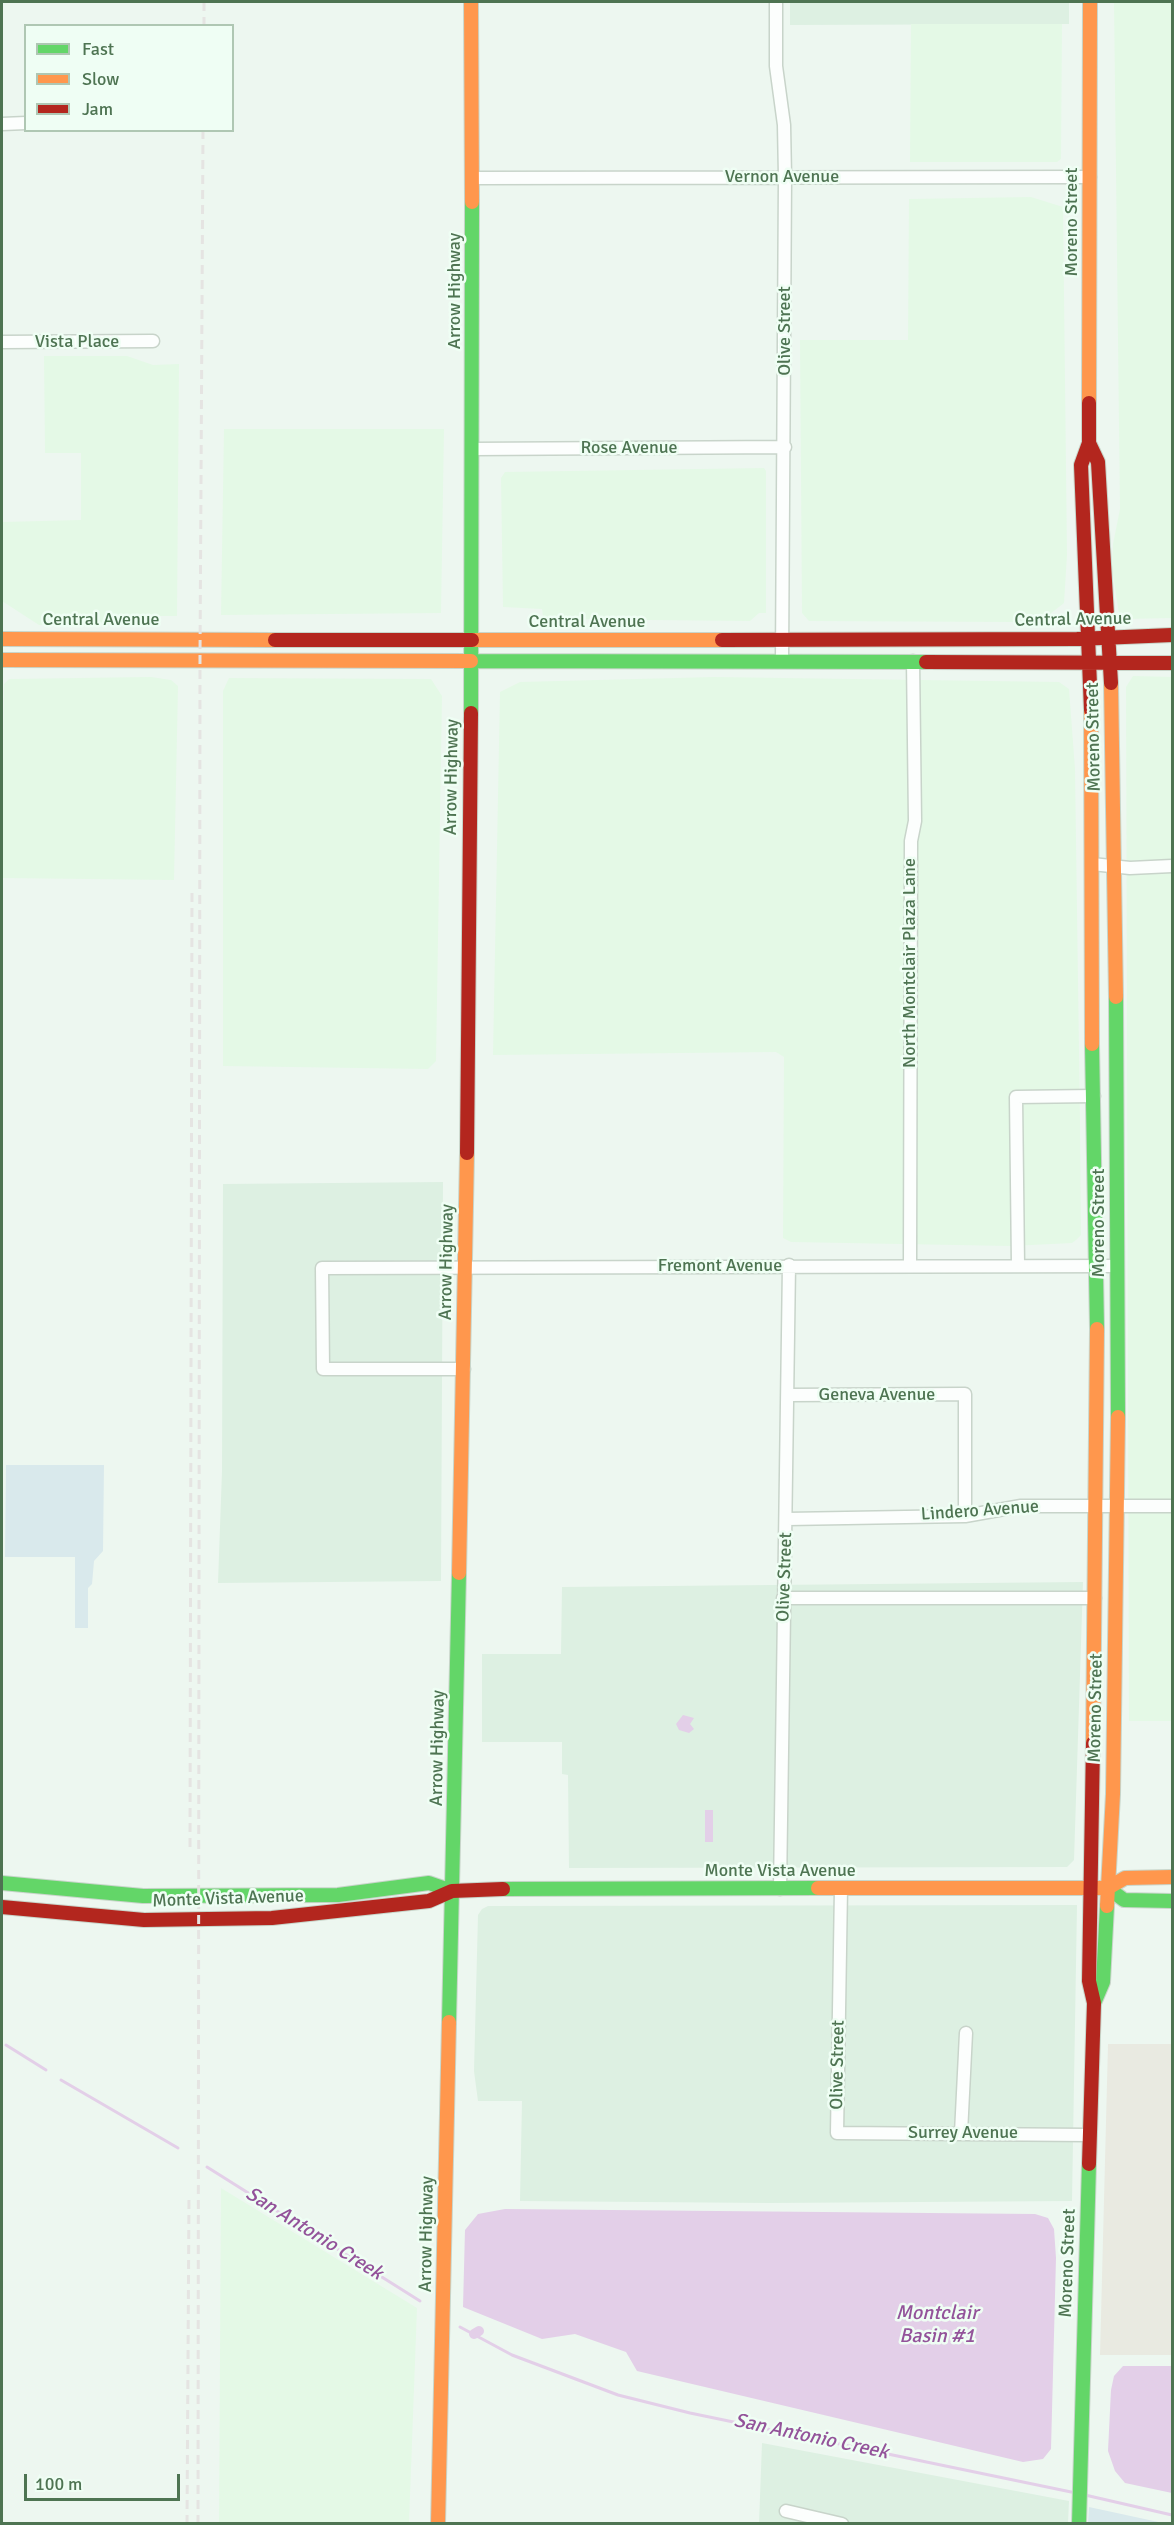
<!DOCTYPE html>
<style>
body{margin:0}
#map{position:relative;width:1174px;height:2525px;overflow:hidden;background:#edf7f0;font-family:Signika,sans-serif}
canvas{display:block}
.frame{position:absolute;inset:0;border:3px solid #4e7452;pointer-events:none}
.legend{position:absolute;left:24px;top:24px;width:210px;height:108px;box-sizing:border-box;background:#effef4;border:2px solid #afc7b3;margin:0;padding:8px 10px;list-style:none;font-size:18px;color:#4e7452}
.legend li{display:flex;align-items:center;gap:12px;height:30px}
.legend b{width:30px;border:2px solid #afc7b3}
.scale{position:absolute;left:24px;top:2474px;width:156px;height:27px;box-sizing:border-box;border:3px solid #4e7452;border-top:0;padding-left:8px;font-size:18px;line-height:21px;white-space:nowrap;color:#4e7452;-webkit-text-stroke:4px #effef4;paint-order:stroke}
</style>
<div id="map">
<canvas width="1174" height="2525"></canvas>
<div class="frame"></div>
<ul class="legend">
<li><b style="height:8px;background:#63d668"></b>Fast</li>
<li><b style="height:8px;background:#ff974d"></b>Slow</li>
<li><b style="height:8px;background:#b3261e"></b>Jam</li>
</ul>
<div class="scale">100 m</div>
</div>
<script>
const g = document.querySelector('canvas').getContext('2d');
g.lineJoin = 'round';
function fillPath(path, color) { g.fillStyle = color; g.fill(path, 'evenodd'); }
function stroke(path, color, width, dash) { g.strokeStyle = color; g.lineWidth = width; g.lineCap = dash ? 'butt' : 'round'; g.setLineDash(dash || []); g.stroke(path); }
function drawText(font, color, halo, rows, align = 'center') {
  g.font = font + ' Signika,sans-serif'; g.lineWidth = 5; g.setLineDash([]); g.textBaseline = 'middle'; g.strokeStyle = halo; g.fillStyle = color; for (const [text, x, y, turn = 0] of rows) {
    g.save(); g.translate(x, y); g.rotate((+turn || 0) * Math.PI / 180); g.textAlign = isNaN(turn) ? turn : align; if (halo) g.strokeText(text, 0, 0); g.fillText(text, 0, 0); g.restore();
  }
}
fillPath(new Path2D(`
 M 790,2 L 1069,2 L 1069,24 L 790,25 Z
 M 443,1182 L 441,1581 L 218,1583 L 222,1471 L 223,1184 Z
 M 1083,1582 L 1074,1860 L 1067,1867 L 569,1868 L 568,1775 L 562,1774 L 562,1742 L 482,1742 L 482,1654 L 561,1654 L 562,1587 Z
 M 1077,1905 L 1072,2201 L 769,2203 L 520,2201 L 522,2101 L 478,2101 L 474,2071 L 478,1915 L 482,1909 L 488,1906 Z
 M 762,2443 L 1069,2501 L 1068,2523 L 759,2524 Z`), '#ddf0e2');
fillPath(new Path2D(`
 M 1114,2 L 1172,2 L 1172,618 L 1125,619 L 1119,614 L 1112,568 L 1113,544 L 1120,509 Z
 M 911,24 L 1062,24 L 1061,159 L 1057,162 L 910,162 Z
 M 1031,197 L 1063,207 L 1067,555 L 1064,603 L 1050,614 L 1014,622 L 809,621 L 802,613 L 800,340 L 908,340 L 909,199 Z
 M 44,356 L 127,356 L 153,365 L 179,364 L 177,616 L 124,616 L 124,622 L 39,625 L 2,601 L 2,522 L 81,520 L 81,453 L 45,453 Z
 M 224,429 L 444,429 L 441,613 L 221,615 Z
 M 764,468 L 766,471 L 766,613 L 759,613 L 750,621 L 547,619 L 543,617 L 542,609 L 503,607 L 501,478 L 505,472 Z
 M 1133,676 L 1172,677 L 1172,1721 L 1129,1721 L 1126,687 Z
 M 151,677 L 171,680 L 178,686 L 174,880 L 2,878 L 4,684 L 9,679 Z
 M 714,677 L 1059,682 L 1069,689 L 1075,769 L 1080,1122 L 1081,1235 L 1076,1240 L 1072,1243 L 1011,1246 L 791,1242 L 783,1238 L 784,1057 L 776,1052 L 493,1055 L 500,692 L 520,682 Z
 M 229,678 L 431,679 L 442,696 L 436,1061 L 428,1069 L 223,1066 L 223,691 Z
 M 221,2188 L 417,2308 L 409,2523 L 219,2523 Z`), '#e4f9e6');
fillPath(new Path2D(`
 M 1108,2044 L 1172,2044 L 1172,2355 L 1100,2355 Z`), '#e9eae1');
fillPath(new Path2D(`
 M 6,1465 L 104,1465 L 103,1551 L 94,1561 L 92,1584 L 88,1588 L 88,1628 L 75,1628 L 75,1557 L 5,1557 Z
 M 1089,2507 L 1163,2523 L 1088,2523 Z`), '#d9e9ec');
fillPath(new Path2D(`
 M 683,1715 L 694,1718 L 690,1724 L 694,1729 L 689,1733 L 679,1730 L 676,1724 Z
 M 705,1810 L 713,1810 L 713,1842 L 705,1842 Z
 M 505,2209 L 1035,2214 L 1048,2218 L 1054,2229 L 1056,2258 L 1051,2449 L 1043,2459 L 1023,2462 L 637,2371 L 626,2352 L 575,2334 L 542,2339 L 463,2307 L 465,2230 L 478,2214 Z
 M 1123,2366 L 1172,2366 L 1172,2493 L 1125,2483 L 1115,2471 L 1108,2451 L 1111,2390 L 1114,2376 Z`), '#e3cfe8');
stroke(new Path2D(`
 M 6,2045 L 46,2070
 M 61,2080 L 178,2148
 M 207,2167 L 420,2301
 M 460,2327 L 512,2355 L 618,2395 L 690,2413 L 1076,2493
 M 1085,2495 L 1172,2515`), '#e3cfe8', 3);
stroke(new Path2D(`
 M 474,2334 L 479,2331`), '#e3cfe8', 10);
const street = new Path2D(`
 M 776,2 L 776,66 L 784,125 L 785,177 L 782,660
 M 2,124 L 26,123
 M 473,178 L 1090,177
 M 2,342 L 153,341
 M 473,449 L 785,447
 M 1092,864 L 1130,868 L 1172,866
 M 910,1265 L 911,841 L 915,821 L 913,661
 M 1018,1265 L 1016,1097 L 1094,1096
 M 464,1369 L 323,1369 L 322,1268 L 1117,1266
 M 789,1395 L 965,1394 L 965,1516
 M 787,1519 L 965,1516 L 1021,1506 L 1172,1506
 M 783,1598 L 1095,1598
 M 841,1888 L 837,2133 L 1089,2135
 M 780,1889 L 789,1265
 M 961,2133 L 966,2033
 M 786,2511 L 842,2524`);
const fast = new Path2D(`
 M 471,661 L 926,662
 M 471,713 L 472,202
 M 1116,997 L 1118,1417
 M 1092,1044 L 1097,1329
 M 2,1883 L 143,1896 L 338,1895 L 429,1883 L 452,1891
 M 1108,1888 L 1124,1900 L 1172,1901
 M 503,1889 L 818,1888
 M 1094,2003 L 1103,1982 L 1107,1906
 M 449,2022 L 459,1573
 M 1079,2524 L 1089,2164`);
const slow = new Path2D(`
 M 471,2 L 472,202
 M 1089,403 L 1090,2
 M 2,639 L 275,640
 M 472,640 L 722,640
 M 2,660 L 471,661
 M 1111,683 L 1116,997
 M 1091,710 L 1092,1044
 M 459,1573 L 467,1153
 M 1093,1743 L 1097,1329
 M 818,1888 L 1108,1888 L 1125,1878 L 1172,1877
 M 1107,1906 L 1113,1794 L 1118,1417
 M 438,2524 L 449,2022`);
const jam = new Path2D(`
 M 1089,403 L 1089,443 L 1081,465 L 1091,710
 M 1089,443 L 1098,462 L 1111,683
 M 275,640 L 472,640
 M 722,640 L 1077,639 L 1172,635
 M 926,662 L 1172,663
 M 467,1153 L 471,713
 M 2,1907 L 144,1920 L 272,1918 L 429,1901 L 452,1891 L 503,1889
 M 1089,2164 L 1094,2003 L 1089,1981 L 1093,1743`);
stroke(street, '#c8d4ca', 15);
stroke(fast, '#c8d5ca', 16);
stroke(slow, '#c8d5ca', 16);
stroke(jam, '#c8d5ca', 16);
stroke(street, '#fcfefd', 12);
stroke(fast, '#63d668', 14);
stroke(slow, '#ff974d', 14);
stroke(jam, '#b3261e', 14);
stroke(new Path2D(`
 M 204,26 L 204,2
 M 190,1847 L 192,893
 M 187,2524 L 189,2195
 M 198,2524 L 200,659 L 203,130`), '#e5e4e2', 3, [9, 6]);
drawText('18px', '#4e7452', '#effef4', [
 ["Vernon Avenue",782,177],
 ["Moreno Street",1072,222,-90],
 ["Arrow Highway",455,291,-90],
 ["Olive Street",785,331,-90],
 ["Vista Place",77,342],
 ["Rose Avenue",629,448],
 ["Central Avenue",101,620],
 ["Central Avenue",1073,620,-1],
 ["Central Avenue",587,622],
 ["Moreno Street",1094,737,-91],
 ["Arrow Highway",452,777,-89],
 ["North Montclair Plaza Lane",910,963,-90],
 ["Moreno Street",1099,1223,-90],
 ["Arrow Highway",447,1262,-89],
 ["Fremont Avenue",720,1266],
 ["Geneva Avenue",877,1395],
 ["Lindero Avenue",980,1511,-4],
 ["Olive Street",785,1577,-88],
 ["Moreno Street",1096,1708,-89],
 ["Arrow Highway",438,1748,-89],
 ["Monte Vista Avenue",780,1871],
 ["Monte Vista Avenue",228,1899,-2],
 ["Olive Street",838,2065,-89],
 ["Surrey Avenue",963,2133],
 ["Arrow Highway",427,2234,-89],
 ["Moreno Street",1068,2263,-88]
]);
drawText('italic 20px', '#93539a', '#effef4', [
 ["San Antonio Creek",314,2234,32],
 ["Montclair",937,2314],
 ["Basin #1",937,2337],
 ["San Antonio Creek",811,2437,12]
]);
</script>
